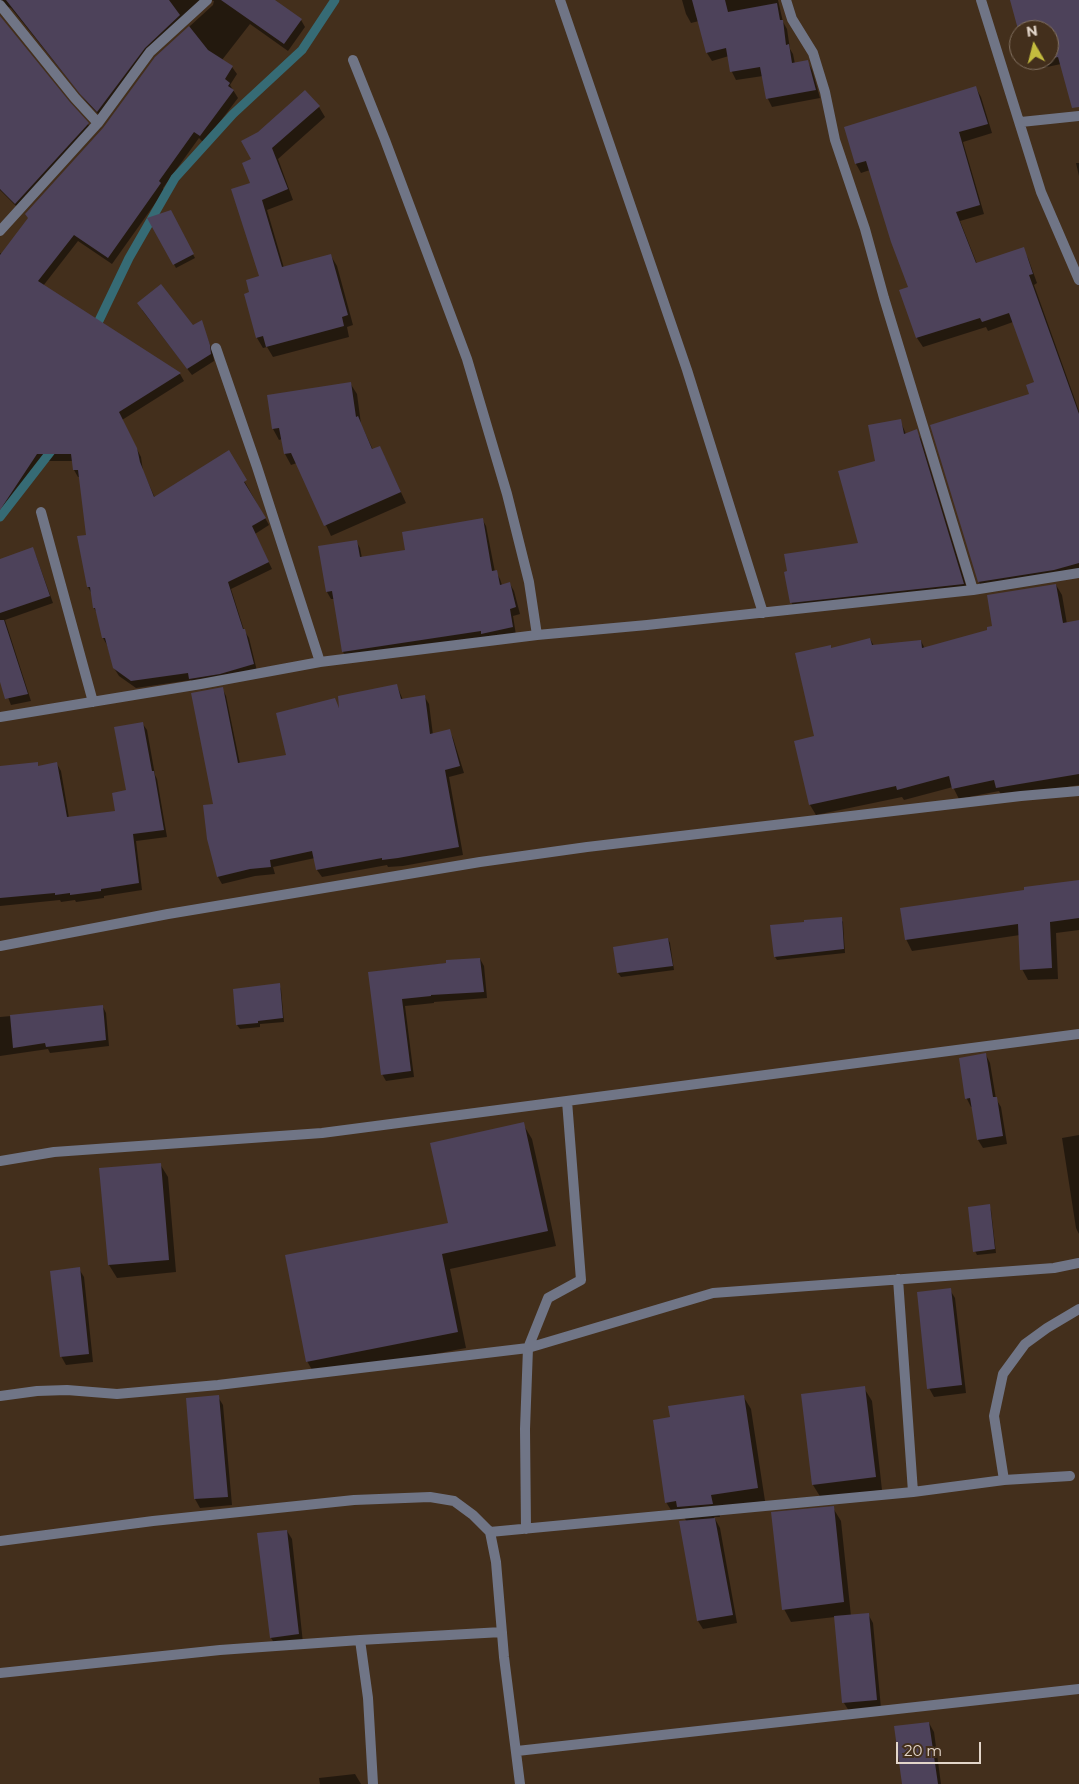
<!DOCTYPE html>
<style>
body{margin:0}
#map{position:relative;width:1079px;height:1784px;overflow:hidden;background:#432f1c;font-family:Montserrat,sans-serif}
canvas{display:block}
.north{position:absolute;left:1009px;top:20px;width:50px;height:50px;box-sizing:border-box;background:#432f1c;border:1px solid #837262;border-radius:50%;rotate:352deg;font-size:14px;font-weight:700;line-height:20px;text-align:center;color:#e3d6ca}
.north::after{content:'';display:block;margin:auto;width:18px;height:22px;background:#c4bc3e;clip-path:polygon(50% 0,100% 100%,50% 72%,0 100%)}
.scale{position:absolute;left:896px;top:1742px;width:85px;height:22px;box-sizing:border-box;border:2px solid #e3d6ca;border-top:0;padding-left:6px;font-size:15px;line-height:18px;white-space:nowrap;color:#e3d6ca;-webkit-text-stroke:4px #432f1c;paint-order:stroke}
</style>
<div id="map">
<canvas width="1079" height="1784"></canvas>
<div class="north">N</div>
<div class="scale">20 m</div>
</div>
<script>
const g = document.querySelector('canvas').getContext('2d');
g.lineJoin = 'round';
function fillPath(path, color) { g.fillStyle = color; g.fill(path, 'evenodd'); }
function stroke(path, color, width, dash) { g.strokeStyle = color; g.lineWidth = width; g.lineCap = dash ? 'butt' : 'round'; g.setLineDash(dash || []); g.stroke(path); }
fillPath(new Path2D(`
 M 0,0 L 211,0 L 149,54 L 102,118 L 86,101 L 11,8 L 4,5 L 0,7 Z
 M 211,0 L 273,0 L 301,20 L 305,27 L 288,51 L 250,24 L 222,60 L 232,67 L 237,74 L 230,85 L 238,98 L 204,143 L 199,138 L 163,188 L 164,191 L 112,264 L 78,241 L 43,286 L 180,374 L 184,381 L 122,420 L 141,457 L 143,471 L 155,498 L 228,452 L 269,525 L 255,534 L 272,569 L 231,589 L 244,630 L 249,638 L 257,671 L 194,686 L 191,680 L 136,688 L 119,676 L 114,668 L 107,645 L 103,638 L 98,615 L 94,608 L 92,594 L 88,587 L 79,537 L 87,536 L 80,477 L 78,477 L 74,470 L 73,461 L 41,461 L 8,510 L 0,505 L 0,253 L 2,254 L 104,128 L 156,57 L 213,5 L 214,1 Z
 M 682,0 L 778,0 L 783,22 L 787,29 L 790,49 L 793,54 L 795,64 L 807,61 L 812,70 L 820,98 L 772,107 L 768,99 L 763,76 L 736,80 L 732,72 L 729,56 L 712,61 L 707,53 L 699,21 L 691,23 L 686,14 Z
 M 1012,0 L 1079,0 L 1079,83 L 1061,64 L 1033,70 L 1028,60 L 1049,60 L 1049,30 L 1020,30 Z
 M 0,18 L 88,124 L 92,131 L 20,210 L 0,190 Z
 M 976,88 L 981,97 L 992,133 L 963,142 L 984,214 L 960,221 L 977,264 L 1023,249 L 1028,258 L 1037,283 L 1034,285 L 1079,411 L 1079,573 L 984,591 L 979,582 L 1035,383 L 1013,322 L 988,331 L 986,327 L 923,347 L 917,338 L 901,290 L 910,287 L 870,170 L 861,173 L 856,164 L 845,128 Z
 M 319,107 L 325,117 L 278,159 L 293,200 L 267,210 L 284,268 L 331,256 L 337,266 L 353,325 L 347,327 L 349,337 L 273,357 L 267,347 L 263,348 L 257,338 L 251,293 L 260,277 L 251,184 L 253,160 Z
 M 1076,163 L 1079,163 L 1079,176 Z
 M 170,212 L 195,258 L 176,268 L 149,219 Z
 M 142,310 L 193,327 L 201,321 L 213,353 L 214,361 L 192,375 Z
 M 350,383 L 357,394 L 361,424 L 373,450 L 380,447 L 406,503 L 331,536 L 297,463 L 291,465 L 285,454 L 282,439 L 279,440 L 273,429 Z
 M 900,420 L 906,434 L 916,431 L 921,439 L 968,592 L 796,611 L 791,602 L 860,544 L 876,461 Z
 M 482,519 L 486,526 L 495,572 L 496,572 L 500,579 L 502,585 L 510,584 L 514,591 L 520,614 L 513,616 L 516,635 L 348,659 L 343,652 L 335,599 L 331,599 L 327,592 L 320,547 L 356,541 L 360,548 L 362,558 L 407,551 Z
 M 32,549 L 36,556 L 53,603 L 5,620 L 31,701 L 11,705 L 0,677 L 0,560 Z
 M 1056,585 L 1062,595 L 1067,624 L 1079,621 L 1079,785 L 1003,798 L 999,791 L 959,799 L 953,787 L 904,800 L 902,797 L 816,815 L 810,805 L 796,742 L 815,737 L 832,650 L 870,639 L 874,646 L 921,641 L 925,649 L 989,631 Z
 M 397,686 L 403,700 L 424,696 L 429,704 L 433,735 L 449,730 L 453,738 L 464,773 L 449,777 L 463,855 L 403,866 L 388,867 L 387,865 L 322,877 L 317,870 L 315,858 L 273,867 L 275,874 L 255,876 L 222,884 L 218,877 L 215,805 L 222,688 L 226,696 L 240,764 L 287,756 L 334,700 L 341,711 Z
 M 142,723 L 147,730 L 155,775 L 157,779 L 167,837 L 136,841 L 142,890 L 104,896 L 104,898 L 76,902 L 75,900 L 61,902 L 60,900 L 0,906 L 0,851 L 57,764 L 61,771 L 69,818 L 116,812 L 127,791 Z
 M 1079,881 L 1079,930 L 1056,933 L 1058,979 L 1028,980 L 1022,969 L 1020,935 L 912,951 L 906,939 L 1026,891 Z
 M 841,919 L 843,922 L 845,953 L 777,960 L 775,957 Z
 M 668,939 L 670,943 L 674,970 L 621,977 L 618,973 Z
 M 480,959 L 484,966 L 487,998 L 434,1002 L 434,1003 L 405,1006 L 414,1077 L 386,1081 L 382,1074 L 369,973 Z
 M 279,985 L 281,989 L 284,1022 L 260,1024 L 260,1027 L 240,1029 L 237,1025 Z
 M 103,1007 L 106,1013 L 109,1046 L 50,1053 L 48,1049 L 0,1056 L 0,1017 L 78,1010 Z
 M 986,1055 L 990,1063 L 996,1099 L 1001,1107 L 1007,1144 L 983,1148 L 978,1140 L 973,1107 L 971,1107 L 967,1099 L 961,1059 Z
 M 523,1124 L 532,1139 L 556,1246 L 450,1269 L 466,1348 L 316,1377 L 307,1361 L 449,1224 Z
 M 1079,1135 L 1079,1234 L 1076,1228 L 1062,1138 Z
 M 160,1164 L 168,1177 L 176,1272 L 117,1278 L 109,1265 Z
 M 989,1206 L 991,1210 L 996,1253 L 977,1255 L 975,1251 Z
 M 79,1269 L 84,1277 L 93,1362 L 66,1365 L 61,1356 Z
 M 950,1290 L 955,1298 L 966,1393 L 934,1397 L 929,1388 Z
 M 864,1388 L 872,1401 L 882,1490 L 821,1498 L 813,1485 L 802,1395 Z
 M 743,1396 L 751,1409 L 765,1501 L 718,1508 L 720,1517 L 714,1517 L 720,1528 L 737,1623 L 703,1629 L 698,1621 L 681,1522 L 687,1522 L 682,1514 L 674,1515 L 666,1502 L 672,1418 Z
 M 218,1397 L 223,1405 L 232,1505 L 200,1508 L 195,1499 L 187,1399 Z
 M 833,1508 L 841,1521 L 851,1616 L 868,1614 L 873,1623 L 881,1708 L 849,1711 L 844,1703 L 835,1617 L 791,1622 L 784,1609 Z
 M 287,1531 L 292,1539 L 303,1643 L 276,1646 L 271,1638 Z
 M 929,1723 L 934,1732 L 941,1784 L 903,1784 Z
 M 355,1774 L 361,1784 L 320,1784 L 319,1778 Z`), '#0007');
stroke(new Path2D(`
 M 94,331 L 129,258 L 175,178 L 233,114 L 302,50 L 335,0
 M 0,517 L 55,446`), '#366b75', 9);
fillPath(new Path2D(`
 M 6,0 L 169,0 L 180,15 L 145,48 L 97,112 L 80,94 Z
 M 221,0 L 275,0 L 302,19 L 284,44 Z
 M 692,0 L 725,0 L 728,12 L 777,3 L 780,20 L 783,20 L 786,45 L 789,44 L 792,63 L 808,60 L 816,90 L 766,99 L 760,67 L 730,72 L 726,48 L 706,53 Z
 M 1010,0 L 1079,0 L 1079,107 L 1072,108 L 1058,57 L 1049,59 L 1049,30 L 1019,30 L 1019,33 Z
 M 0,16 L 70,102 L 89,123 L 15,204 L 0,189 Z
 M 189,26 L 208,50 L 233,66 L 225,79 L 230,83 L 228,86 L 234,90 L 200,136 L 194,132 L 159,181 L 161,183 L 108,258 L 74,235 L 38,281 L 181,373 L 119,412 L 137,448 L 140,462 L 154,497 L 229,450 L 247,480 L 244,482 L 266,518 L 252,526 L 269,562 L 228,582 L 243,629 L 245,629 L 254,664 L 220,674 L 189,679 L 188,673 L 131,681 L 113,668 L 105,638 L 102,638 L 95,608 L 93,608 L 90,587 L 87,587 L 77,536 L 86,535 L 78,470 L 73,470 L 71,454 L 37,454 L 0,510 L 0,255 L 28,218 L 25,214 L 103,128 L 155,57 Z
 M 976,86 L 988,124 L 959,132 L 980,205 L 956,212 L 976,263 L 1024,247 L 1033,274 L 1029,275 L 1079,414 L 1079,563 L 1054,570 L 978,582 L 930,425 L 1029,394 L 1026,385 L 1034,382 L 1009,313 L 982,322 L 980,318 L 916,338 L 899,290 L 908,287 L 891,242 L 866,161 L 855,164 L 844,127 Z
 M 305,90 L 320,106 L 272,148 L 288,189 L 262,200 L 282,267 L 331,254 L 348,315 L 342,317 L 344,326 L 266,347 L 263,336 L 256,338 L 244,294 L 249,292 L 246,280 L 259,276 L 231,189 L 250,183 L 242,163 L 251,159 L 241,141 L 258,132 Z
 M 171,210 L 194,254 L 173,265 L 147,218 Z
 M 161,284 L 193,325 L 202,320 L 210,345 L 211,354 L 187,369 L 137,303 Z
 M 351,382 L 356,417 L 358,416 L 372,449 L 380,446 L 401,492 L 324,526 L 291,453 L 284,454 L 279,428 L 272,429 L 267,395 Z
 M 901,419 L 904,434 L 917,429 L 964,584 L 790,603 L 784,572 L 787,571 L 784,554 L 858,543 L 838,471 L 875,461 L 868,425 Z
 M 483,518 L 492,571 L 497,570 L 500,585 L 510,582 L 516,607 L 510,609 L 513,627 L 481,634 L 481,631 L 342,652 L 332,591 L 326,592 L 318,546 L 357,540 L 360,557 L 405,550 L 402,532 Z
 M 33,547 L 50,596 L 0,613 L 0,559 Z
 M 1056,584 L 1063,623 L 1079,620 L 1079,774 L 996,788 L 994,780 L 952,789 L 949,776 L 897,790 L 896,786 L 809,805 L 794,741 L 814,736 L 795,653 L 831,645 L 831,648 L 870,638 L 872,645 L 921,640 L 922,648 L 987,630 L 987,627 L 992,626 L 987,595 Z
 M 0,620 L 4,620 L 28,694 L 5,699 L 0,682 Z
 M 397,684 L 401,699 L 425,695 L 430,734 L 450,729 L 460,766 L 445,770 L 459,847 L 398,858 L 382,860 L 382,858 L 316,870 L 312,851 L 270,860 L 271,867 L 250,869 L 217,877 L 207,839 L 203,805 L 213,804 L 191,693 L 223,687 L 238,763 L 286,755 L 276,713 L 335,698 L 339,708 L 338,696 Z
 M 143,722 L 152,771 L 154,771 L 164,830 L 133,834 L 139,883 L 101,889 L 101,891 L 70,895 L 70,893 L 55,895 L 55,893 L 0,898 L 0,766 L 38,762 L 38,766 L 57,762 L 67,817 L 115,811 L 112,793 L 126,790 L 114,727 Z
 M 1079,880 L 1079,918 L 1050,922 L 1052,968 L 1020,970 L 1018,924 L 905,940 L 900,908 L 1024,890 L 1024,887 Z
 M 842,917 L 844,949 L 774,957 L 770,925 L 804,922 L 804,920 Z
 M 668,938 L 673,966 L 617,973 L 613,947 Z
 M 480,958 L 484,992 L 431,995 L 431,996 L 402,999 L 411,1071 L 381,1075 L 368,972 L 446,963 L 446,960 Z
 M 280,983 L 283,1018 L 258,1021 L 258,1023 L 236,1025 L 233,989 Z
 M 103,1005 L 106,1040 L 46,1047 L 45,1043 L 13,1048 L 10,1015 Z
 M 986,1053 L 993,1097 L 997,1097 L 1003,1136 L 977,1140 L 970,1098 L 965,1099 L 959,1058 Z
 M 524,1122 L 548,1231 L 442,1254 L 458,1332 L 306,1362 L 285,1255 L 448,1223 L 430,1143 Z
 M 161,1163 L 169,1260 L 108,1265 L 99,1168 Z
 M 990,1204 L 995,1249 L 973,1252 L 968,1207 Z
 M 80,1267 L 89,1354 L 60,1357 L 50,1271 Z
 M 951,1288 L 962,1385 L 927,1389 L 917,1292 Z
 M 865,1386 L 876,1477 L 812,1485 L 801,1394 Z
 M 219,1395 L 228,1497 L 194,1499 L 186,1398 Z
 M 744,1395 L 758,1488 L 711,1495 L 713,1504 L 677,1507 L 676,1501 L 665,1503 L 653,1420 L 670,1417 L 668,1406 Z
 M 834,1506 L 844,1602 L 782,1610 L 771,1512 Z
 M 715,1518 L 733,1615 L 697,1621 L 679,1521 Z
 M 287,1530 L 299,1634 L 270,1638 L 257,1533 Z
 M 869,1613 L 877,1700 L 842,1703 L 834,1616 Z
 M 929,1722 L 938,1784 L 902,1784 L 894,1726 Z`), '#4d425a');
stroke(new Path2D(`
 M 560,0 L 687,370 L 763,613
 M 786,0 L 792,19 L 813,53 L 825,92 L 835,140 L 865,229 L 884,298 L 973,590
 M 981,0 L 1041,192 L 1079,280
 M 0,5 L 75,98 L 98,123
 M 353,60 L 385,140 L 467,359 L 507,494 L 529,582 L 537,635
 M 1021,122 L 1079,116
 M 0,231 L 98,123 L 150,52 L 207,0
 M 216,348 L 257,467 L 320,662
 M 41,512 L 93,702
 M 0,717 L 201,684 L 320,662 L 537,635 L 647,625 L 973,590 L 1079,573
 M 0,946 L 168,914 L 480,862 L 587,847 L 1021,796 L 1079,791
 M 0,1161 L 54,1152 L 322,1133 L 1079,1034
 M 898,1279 L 913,1492
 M 0,1396 L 37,1391 L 67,1390 L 117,1394 L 218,1385 L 528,1348 L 713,1293 L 1054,1268 L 1079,1263
 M 1004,1480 L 994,1416 L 1003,1374 L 1025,1344 L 1047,1328 L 1079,1309
 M 526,1529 L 525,1429 L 528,1348 L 548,1298 L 581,1280 L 567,1101
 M 490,1532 L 913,1492 L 1004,1480 L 1070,1476
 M 0,1541 L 153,1521 L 354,1500 L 430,1497 L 454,1501 L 473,1515 L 490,1532 L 496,1562 L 504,1657 L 520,1784
 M 360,1640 L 502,1632
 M 0,1673 L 220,1650 L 360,1640 L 368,1698 L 373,1784
 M 517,1751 L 1079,1689`), '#707586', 10);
</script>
